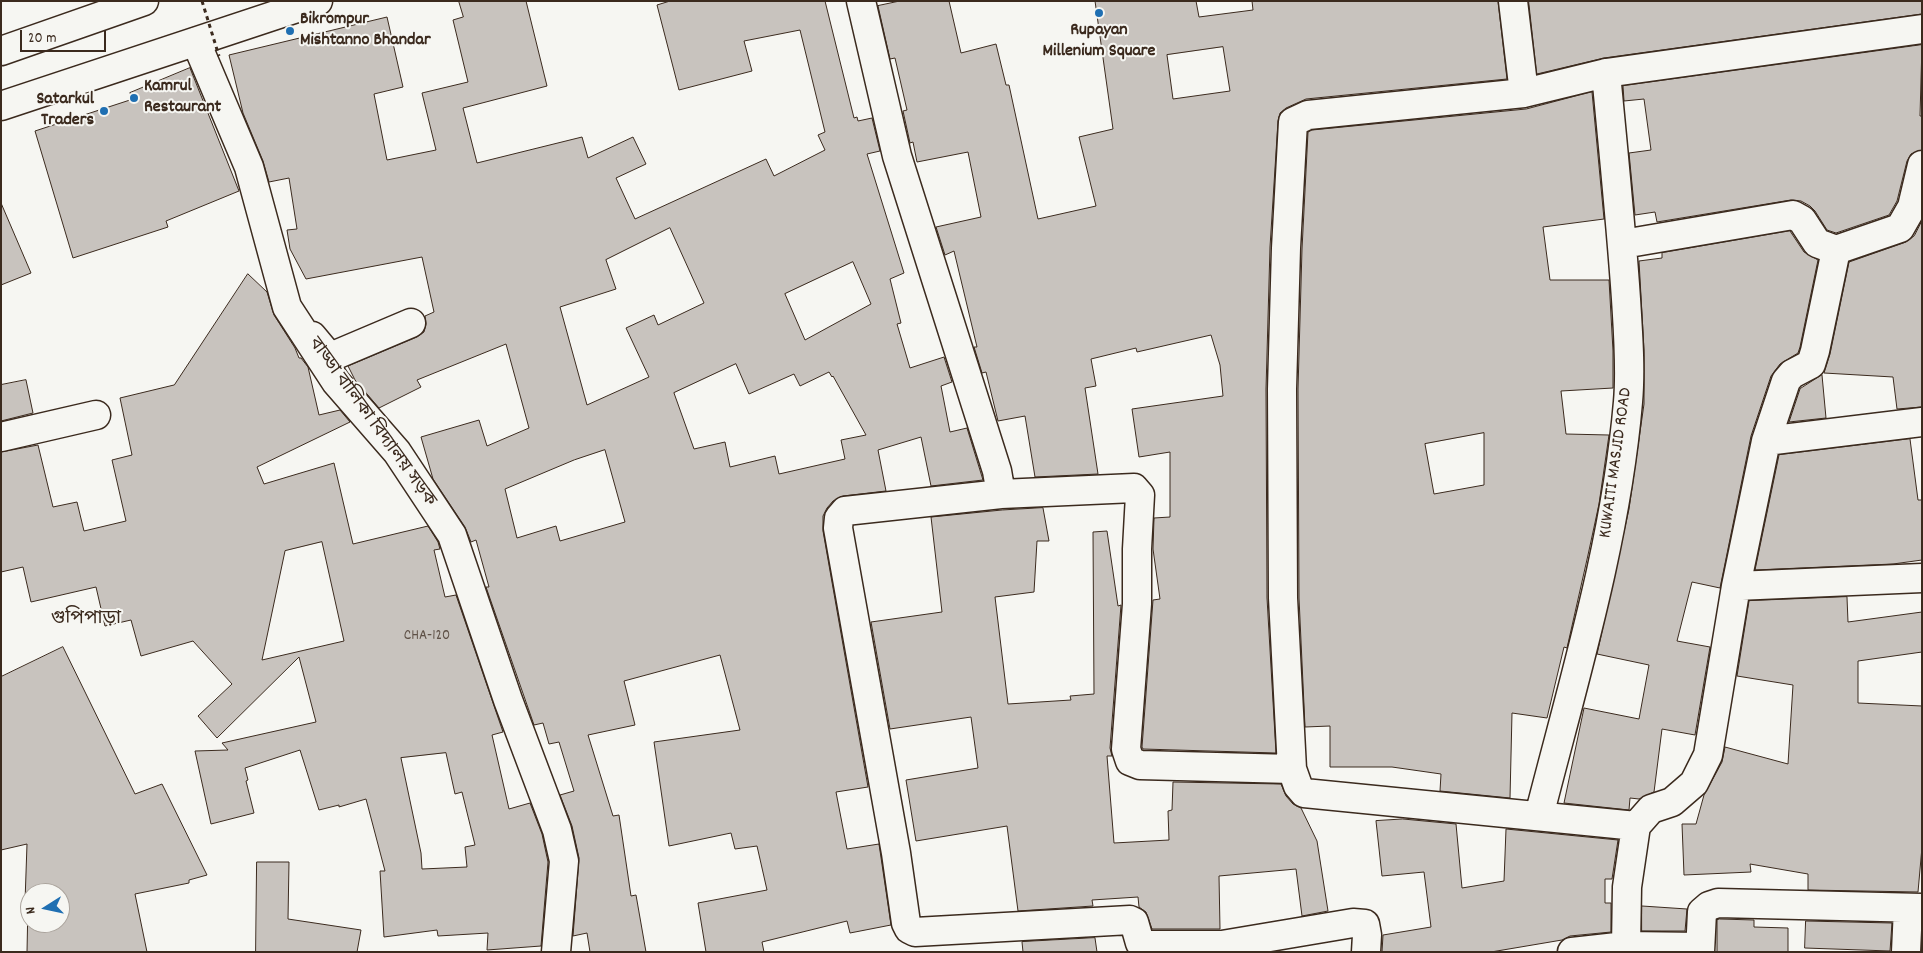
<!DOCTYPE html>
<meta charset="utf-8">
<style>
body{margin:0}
#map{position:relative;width:1923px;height:953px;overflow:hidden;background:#f6f6f2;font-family:Dekko,sans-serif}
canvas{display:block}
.frame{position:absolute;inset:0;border:2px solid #3b2a1e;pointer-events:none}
.north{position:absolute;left:20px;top:883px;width:50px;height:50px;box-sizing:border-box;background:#f6f6f2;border:1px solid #aba49d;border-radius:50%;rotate:260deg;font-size:14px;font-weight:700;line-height:20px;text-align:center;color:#3b2a1e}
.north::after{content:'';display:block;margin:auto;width:18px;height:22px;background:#1f6fb2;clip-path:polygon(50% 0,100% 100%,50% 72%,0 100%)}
.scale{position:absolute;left:20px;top:30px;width:86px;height:22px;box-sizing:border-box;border:2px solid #3b2a1e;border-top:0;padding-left:6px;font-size:15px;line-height:18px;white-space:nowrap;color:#3b2a1e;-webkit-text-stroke:4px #f6f6f2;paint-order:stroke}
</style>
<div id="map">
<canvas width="1923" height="953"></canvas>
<div class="frame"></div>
<div class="north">N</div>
<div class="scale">20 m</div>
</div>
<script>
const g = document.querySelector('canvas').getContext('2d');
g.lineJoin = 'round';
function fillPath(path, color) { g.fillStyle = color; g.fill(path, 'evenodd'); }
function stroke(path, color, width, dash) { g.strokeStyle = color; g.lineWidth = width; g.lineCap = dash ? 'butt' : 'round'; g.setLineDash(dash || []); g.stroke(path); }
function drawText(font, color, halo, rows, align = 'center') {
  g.font = font + ' Dekko,"Noto Sans Bengali",sans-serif'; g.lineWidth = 4; g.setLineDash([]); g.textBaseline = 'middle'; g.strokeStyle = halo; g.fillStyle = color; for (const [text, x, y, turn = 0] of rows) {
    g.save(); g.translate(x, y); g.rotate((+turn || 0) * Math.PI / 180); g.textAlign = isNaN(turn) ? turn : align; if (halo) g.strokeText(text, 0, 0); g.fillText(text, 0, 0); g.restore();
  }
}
const building = new Path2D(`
 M 459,1 L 526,1 L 547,86 L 463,108 L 477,163 L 582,137 L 588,158 L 633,137 L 646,164 L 616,178 L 635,219 L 766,159 L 774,176 L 825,150 L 818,135 L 825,132 L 800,30 L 744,41 L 752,71 L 679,90 L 657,5 L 670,1 L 825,1 L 854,118 L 857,117 L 858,121 L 872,118 L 880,151 L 867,154 L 904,273 L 890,279 L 901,323 L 897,324 L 910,368 L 944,357 L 952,382 L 941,386 L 950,432 L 967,428 L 983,480 L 931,486 L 921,437 L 878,450 L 886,491 L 843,496 L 833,501 L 827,508 L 823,516 L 823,531 L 868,787 L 836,792 L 847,849 L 879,844 L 891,925 L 850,933 L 847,921 L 762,942 L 764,952 L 706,952 L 698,903 L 767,890 L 757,846 L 735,849 L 731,833 L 669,846 L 654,742 L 740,730 L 720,655 L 624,681 L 635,725 L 588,735 L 613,816 L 619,815 L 631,896 L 636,895 L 646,952 L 590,952 L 587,933 L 573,936 L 579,858 L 572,826 L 560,795 L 574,791 L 559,742 L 549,744 L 543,723 L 534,725 L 486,587 L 489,587 L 476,540 L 471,542 L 465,527 L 433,479 L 421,437 L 479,420 L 487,446 L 529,428 L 506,344 L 417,380 L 421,387 L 379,408 L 355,380 L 348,366 L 417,337 L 424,332 L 426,324 L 425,316 L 434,312 L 422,257 L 306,279 L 290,249 L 287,230 L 297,229 L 289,178 L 269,182 L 263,161 L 243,113 L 229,55 L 387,17 L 403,87 L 374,94 L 387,160 L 436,150 L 422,93 L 468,82 L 453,20 L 463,17 ZM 670,228 L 704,303 L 658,325 L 654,315 L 626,328 L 649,377 L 587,405 L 560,307 L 616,289 L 606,260 ZM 853,262 L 871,304 L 805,340 L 785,294 ZM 736,364 L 749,394 L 794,374 L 800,386 L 829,372 L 832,377 L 833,376 L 866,435 L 841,440 L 845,459 L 779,474 L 775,456 L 730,467 L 725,442 L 694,449 L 674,393 ZM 605,450 L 625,522 L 560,541 L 556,526 L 517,538 L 505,489 L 574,460 Z
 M 900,1 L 949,1 L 961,53 L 996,44 L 1006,85 L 1009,85 L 1038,219 L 1096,206 L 1079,137 L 1113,129 L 1095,1 L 1196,1 L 1199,17 L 1253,10 L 1252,1 L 1498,1 L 1507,79 L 1306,99 L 1286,108 L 1280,113 L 1278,121 L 1270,247 L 1266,389 L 1267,598 L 1276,753 L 1143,749 L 1142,747 L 1153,600 L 1160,599 L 1153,549 L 1154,518 L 1170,517 L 1170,452 L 1139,457 L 1132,409 L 1223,396 L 1220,365 L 1211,335 L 1137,352 L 1136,348 L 1091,359 L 1096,386 L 1085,388 L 1098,474 L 1035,477 L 1025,416 L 998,421 L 986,372 L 982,373 L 974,347 L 977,347 L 954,251 L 945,255 L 936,227 L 981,217 L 968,152 L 917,162 L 913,142 L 910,143 L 903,111 L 907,110 L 895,58 L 890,59 L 878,6 ZM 1223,47 L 1230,91 L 1173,99 L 1167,55 Z
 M 1529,1 L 1922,1 L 1922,14 L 1604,58 L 1537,74 Z
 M 1922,45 L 1920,116 L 1922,116 L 1922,150 L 1911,154 L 1907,161 L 1897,201 L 1889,215 L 1836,233 L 1827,230 L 1815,211 L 1810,206 L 1801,201 L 1791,200 L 1657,222 L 1655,212 L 1635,215 L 1629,153 L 1651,150 L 1644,99 L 1624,101 L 1623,86 Z
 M 190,68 L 239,191 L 166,221 L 168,227 L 73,258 L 35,131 L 133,99 L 130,93 Z
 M 1592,92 L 1604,219 L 1543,227 L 1550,280 L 1609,280 L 1613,351 L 1613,388 L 1561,391 L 1566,434 L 1609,435 L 1599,504 L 1588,555 L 1567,648 L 1564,647 L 1547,718 L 1512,713 L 1510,798 L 1440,791 L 1441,774 L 1392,767 L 1330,767 L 1330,726 L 1305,727 L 1299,598 L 1298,389 L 1302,249 L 1308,132 L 1312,130 L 1526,109 ZM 1484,433 L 1484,485 L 1434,494 L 1425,444 Z
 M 1,203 L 31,273 L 1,285 Z
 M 1922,221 L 1922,407 L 1897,409 L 1893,377 L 1824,373 L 1830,354 L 1849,262 L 1906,242 L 1914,236 Z
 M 1790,231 L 1804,252 L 1818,260 L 1800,347 L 1798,353 L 1780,364 L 1771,376 L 1751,436 L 1720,588 L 1692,582 L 1677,641 L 1710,647 L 1695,735 L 1662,729 L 1654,792 L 1639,799 L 1630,798 L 1629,810 L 1564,803 L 1584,708 L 1639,719 L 1649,665 L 1597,654 L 1629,509 L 1644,404 L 1644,350 L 1639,261 L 1662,258 L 1662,253 Z
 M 248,274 L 267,292 L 274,315 L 295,348 L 299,358 L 301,358 L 308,367 L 319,415 L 340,410 L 350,422 L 257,467 L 264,484 L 334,463 L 353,544 L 428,526 L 438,542 L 440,549 L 434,550 L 445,597 L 456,595 L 503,732 L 492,735 L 509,809 L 530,803 L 542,834 L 548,862 L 541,946 L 487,950 L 488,933 L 438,936 L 437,930 L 384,937 L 380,871 L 385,871 L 366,799 L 339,807 L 339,805 L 319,810 L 300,750 L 245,768 L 248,780 L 246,781 L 254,813 L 211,824 L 195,751 L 228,750 L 222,743 L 316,722 L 299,657 L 217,738 L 198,716 L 232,684 L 193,641 L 141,656 L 131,620 L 105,626 L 96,587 L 31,602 L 23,567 L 1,572 L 1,452 L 38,445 L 53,507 L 77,502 L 84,531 L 126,521 L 112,460 L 132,455 L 120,398 L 174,385 ZM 322,542 L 344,641 L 262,660 L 285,551 ZM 446,753 L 455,794 L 462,792 L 475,845 L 465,847 L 467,867 L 422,869 L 421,853 L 401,758 Z
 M 1822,375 L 1826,418 L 1789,422 L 1800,389 Z
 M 26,380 L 33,413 L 1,421 L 1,385 Z
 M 1910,439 L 1918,500 L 1922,500 L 1922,560 L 1893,564 L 1755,570 L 1779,455 Z
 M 1043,508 L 1049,541 L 1037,541 L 1034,592 L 995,597 L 1008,704 L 1071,700 L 1070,696 L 1094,694 L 1093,532 L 1107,531 L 1118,606 L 1121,605 L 1110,748 L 1112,756 L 1107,756 L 1114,843 L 1169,840 L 1168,811 L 1172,810 L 1173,782 L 1281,784 L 1286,796 L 1293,804 L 1301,808 L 1317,841 L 1328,911 L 1302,916 L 1296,869 L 1219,876 L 1220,929 L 1152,929 L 1146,912 L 1139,907 L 1138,897 L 1092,900 L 1093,906 L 1018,911 L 1007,826 L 916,841 L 906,780 L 978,768 L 971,717 L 890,729 L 871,622 L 942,612 L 931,517 L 1002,510 Z
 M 1847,597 L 1848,622 L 1922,612 L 1922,652 L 1858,661 L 1858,703 L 1922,706 L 1922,847 L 1918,892 L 1808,890 L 1808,874 L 1750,864 L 1751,872 L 1684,875 L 1682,824 L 1696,824 L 1704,795 L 1722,762 L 1725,747 L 1788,764 L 1793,685 L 1737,676 L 1749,601 Z
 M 63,647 L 135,794 L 162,784 L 207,875 L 189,880 L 189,883 L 135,894 L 147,952 L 27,952 L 28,902 L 25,902 L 27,844 L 1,850 L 1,677 ZM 30,893 L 60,893 L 60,923 L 30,923 Z
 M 1403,819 L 1456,824 L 1462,888 L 1504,881 L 1506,829 L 1618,840 L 1612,879 L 1605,879 L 1605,903 L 1611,903 L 1611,932 L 1570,936 L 1562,940 L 1491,952 L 1382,952 L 1383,935 L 1431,927 L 1424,872 L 1382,876 L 1376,821 Z
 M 257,862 L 289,862 L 288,919 L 361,930 L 357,952 L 256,952 Z
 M 1642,906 L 1687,909 L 1685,931 L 1642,931 Z
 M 1720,919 L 1754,920 L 1754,927 L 1788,928 L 1788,952 L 1717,952 L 1717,920 Z
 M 1806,921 L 1892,923 L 1890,951 L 1805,948 Z
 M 1095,938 L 1097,952 L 1023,952 L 1022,942 Z`);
fillPath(building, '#c8c3be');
stroke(building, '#3b2a1e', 1);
const minor = new Path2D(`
 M 861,1 L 897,156 L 997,471 L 1001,494 L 845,511 L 839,518 L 838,528 L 896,853 L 906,923 L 909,929 L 915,932 L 1130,920 L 1134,922 L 1140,943 L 1143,945 L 1222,945 L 1353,923 L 1365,924 L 1367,935 L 1366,952
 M 1513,1 L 1524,93 L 1606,73 L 1922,29
 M 196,42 L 249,167 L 287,307 L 336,382 L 397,452 L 452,535 L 508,700 L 557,830 L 564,861 L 556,952
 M 1524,93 L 1308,115 L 1293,122 L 1286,248 L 1282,389 L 1283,598 L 1292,769 L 1298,786 L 1304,793 L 1636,826
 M 1623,244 L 1793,215 L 1802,220 L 1817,243 L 1836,250
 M 312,336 L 327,354 L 333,356 L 411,323
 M 1,437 L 96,415
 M 1766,441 L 1922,422
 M 1001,494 L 1134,488 L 1140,495 L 1137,549 L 1137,604 L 1126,749 L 1130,761 L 1140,765 L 1292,769
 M 1736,586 L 1922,578
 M 1539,816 C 1574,679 1616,542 1628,402 C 1631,369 1628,332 1626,299 C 1621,224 1613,149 1606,73
 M 1626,946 L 1627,887 L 1636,826 L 1651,809 L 1672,802 L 1694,783 L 1708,755 L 1736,586 L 1766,441 L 1786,381 L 1792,374 L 1811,364 L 1815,351 L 1836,250 L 1900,228 L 1912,207 L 1922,165
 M 1572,952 L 1626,946 L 1700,947
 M 1700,952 L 1702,912 L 1709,906 L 1718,903 L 1922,908
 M 1906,952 L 1908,908`);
const major = new Path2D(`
 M 1,51 L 144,1
 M 1,106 L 318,1`);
stroke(minor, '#3b2a1e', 31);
stroke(major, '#3b2a1e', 31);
stroke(minor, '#f6f6f2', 28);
stroke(major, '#f6f6f2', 28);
stroke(new Path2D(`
 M 202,1 L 219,56`), '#3b2a1e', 3, [4, 4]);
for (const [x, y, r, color] of [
 [1099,13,5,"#1f6fb2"],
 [290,31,5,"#1f6fb2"],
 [134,98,5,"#1f6fb2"],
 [104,111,5,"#1f6fb2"]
]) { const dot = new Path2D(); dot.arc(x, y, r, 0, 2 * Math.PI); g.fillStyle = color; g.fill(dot); stroke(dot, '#f6f6f2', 2); }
drawText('15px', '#5e5046', null, [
 ["CHA-120",427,637]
]);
drawText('bold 18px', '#3b2a1e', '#f6f6f2', [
 ["Bikrompur",300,21],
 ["Mishtanno Bhandar",300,42],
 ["Rupayan",1099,32,"center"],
 ["Millenium Square",1099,53,"center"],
 ["Kamrul",144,88],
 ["Restaurant",144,109],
 ["Satarkul",94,101,"right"],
 ["Traders",94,122,"right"]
], 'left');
drawText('18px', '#3b2a1e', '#f6f6f2', [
 ["বাড্ডা বালিকা বিদ্যালয় সড়ক",371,423,54],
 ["KUWAITI MASJID ROAD",1617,463,-82]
]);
drawText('19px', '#3b2a1e', '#f6f6f2', [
 ["গুপিপাড়া",86,620]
]);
</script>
